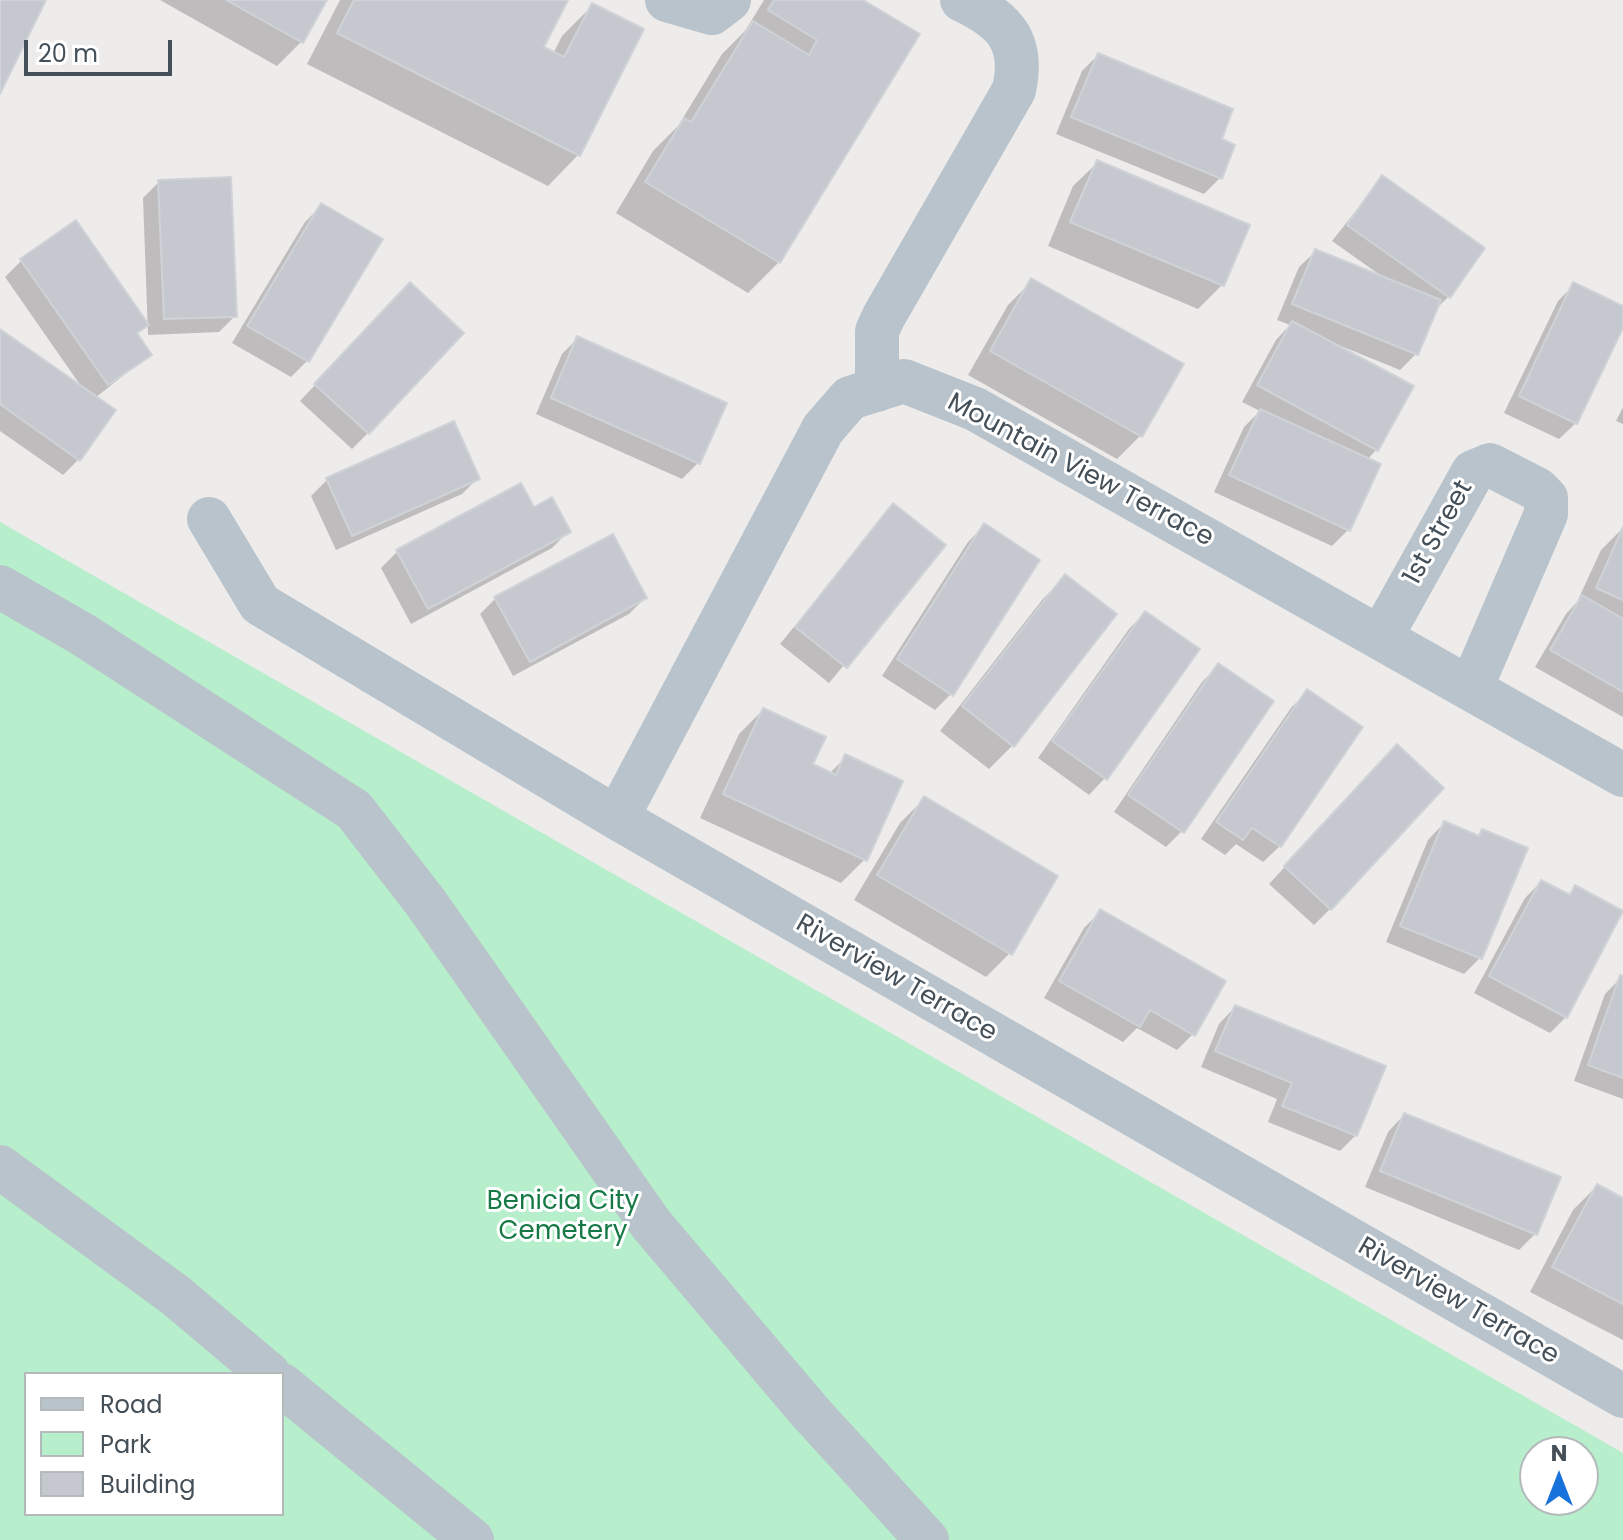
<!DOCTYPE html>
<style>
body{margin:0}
#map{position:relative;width:1623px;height:1540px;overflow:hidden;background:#eeebeb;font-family:Poppins,sans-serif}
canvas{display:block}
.legend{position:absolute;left:24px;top:1372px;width:260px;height:144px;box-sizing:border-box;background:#fff;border:2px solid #b4b9bc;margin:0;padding:10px 14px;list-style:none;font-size:24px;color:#444f58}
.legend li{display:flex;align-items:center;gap:16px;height:40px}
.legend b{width:40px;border:2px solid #b4b9bc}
.north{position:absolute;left:1519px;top:1436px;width:80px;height:80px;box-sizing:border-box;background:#fff;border:2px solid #b4b9bc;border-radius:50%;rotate:0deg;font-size:22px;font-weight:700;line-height:32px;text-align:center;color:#444f58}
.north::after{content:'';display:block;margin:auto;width:28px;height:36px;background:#1872db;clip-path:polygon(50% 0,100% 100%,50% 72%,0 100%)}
.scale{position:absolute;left:24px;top:40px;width:148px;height:36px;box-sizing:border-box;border:4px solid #444f58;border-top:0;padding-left:10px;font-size:24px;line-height:28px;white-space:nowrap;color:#444f58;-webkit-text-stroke:6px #fff;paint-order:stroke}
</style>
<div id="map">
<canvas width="1623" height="1540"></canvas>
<ul class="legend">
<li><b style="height:10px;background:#b9c3cb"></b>Road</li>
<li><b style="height:22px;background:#b7eecb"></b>Park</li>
<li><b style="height:22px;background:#c5c8ce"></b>Building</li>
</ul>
<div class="north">N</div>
<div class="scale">20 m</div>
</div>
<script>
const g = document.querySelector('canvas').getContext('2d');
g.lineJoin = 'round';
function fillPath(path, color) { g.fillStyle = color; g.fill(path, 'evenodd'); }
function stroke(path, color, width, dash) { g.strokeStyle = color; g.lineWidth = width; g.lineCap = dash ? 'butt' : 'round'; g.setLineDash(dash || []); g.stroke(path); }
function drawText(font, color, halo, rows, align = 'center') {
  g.font = font + ' Poppins,sans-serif'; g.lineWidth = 6; g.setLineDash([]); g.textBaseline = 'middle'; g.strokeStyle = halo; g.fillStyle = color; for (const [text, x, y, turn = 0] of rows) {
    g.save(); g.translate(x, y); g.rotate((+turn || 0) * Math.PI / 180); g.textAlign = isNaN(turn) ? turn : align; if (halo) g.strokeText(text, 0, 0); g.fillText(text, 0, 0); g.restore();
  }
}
fillPath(new Path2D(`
 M 0,522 L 1623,1453 L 1623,1540 L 0,1540 ZM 26,1374 L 282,1374 L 282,1514 L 26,1514 ZM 1535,1452 L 1583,1452 L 1583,1500 L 1535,1500 Z`), '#b7eecb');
fillPath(new Path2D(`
 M 160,0 L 325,0 L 301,42 L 277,66 Z
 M 340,0 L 566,0 L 541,48 L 553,54 L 562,36 L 593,5 L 578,155 L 548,186 L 307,64 Z
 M 764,0 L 859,0 L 779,262 L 748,293 L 616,213 L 653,151 L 678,126 L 722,54 L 745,31 Z
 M 1098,55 L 1219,140 L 1220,178 L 1204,194 L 1056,134 L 1082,71 Z
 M 1097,163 L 1247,226 L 1222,285 L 1198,309 L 1048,246 L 1073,186 Z
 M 1382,178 L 1448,297 L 1434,311 L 1416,354 L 1400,370 L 1336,344 L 1335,347 L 1377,449 L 1367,460 L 1378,465 L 1348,530 L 1332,546 L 1214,492 L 1244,427 L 1260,411 L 1242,402 L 1276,340 L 1290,325 L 1277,320 L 1299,267 L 1316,251 L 1380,275 L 1332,241 Z
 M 159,182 L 235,316 L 219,332 L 148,335 L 143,198 Z
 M 321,206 L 380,240 L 307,361 L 291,377 L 232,343 L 305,222 Z
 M 75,223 L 146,325 L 136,335 L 149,355 L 95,398 L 79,459 L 63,475 L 0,431 L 0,331 L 83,389 L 5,277 L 21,261 Z
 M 1032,281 L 1141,435 L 1117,459 L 968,375 L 1008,305 Z
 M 1574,285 L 1623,309 L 1623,323 L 1576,423 L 1559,439 L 1504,413 L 1558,301 Z
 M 394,301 L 368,433 L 352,449 L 300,401 Z
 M 578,338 L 698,463 L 682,479 L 536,414 L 562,354 Z
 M 1623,407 L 1623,424 L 1616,421 Z
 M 478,478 L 462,494 L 336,550 L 311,496 L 327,480 Z
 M 893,506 L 943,546 L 829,683 L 780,644 Z
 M 533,509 L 568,532 L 552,548 L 411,624 L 381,568 L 397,552 Z
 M 984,526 L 951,694 L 935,710 L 882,676 L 968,542 Z
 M 1623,528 L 1623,717 L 1535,667 L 1566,614 L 1577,602 L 1601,550 Z
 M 1065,576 L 1013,745 L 989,769 L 940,731 L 1042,600 Z
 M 496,598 L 645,598 L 629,614 L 513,676 L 480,614 Z
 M 1145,613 L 1105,778 L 1089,795 L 1038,758 L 1129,629 Z
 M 1218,666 L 1182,831 L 1166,847 L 1114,812 L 1202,682 Z
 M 1307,692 L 1360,728 L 1280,846 L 1263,862 L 1236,844 L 1225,855 L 1201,839 L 1291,708 Z
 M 763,710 L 810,765 L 829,774 L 846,757 L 865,859 L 841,883 L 700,818 L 739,734 Z
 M 1381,763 L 1330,909 L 1314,925 L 1269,884 Z
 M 924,799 L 1010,953 L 986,977 L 854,900 L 900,823 Z
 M 1444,823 L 1477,837 L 1482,832 L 1480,958 L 1464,974 L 1386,942 L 1428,840 Z
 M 1541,882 L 1567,896 L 1576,887 L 1566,1017 L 1550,1033 L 1474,993 L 1525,898 Z
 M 1100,912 L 1193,1034 L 1177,1050 L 1137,1028 L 1123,1042 L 1044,998 L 1084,928 Z
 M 1621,978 L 1623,978 L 1623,1099 L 1574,1081 L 1605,994 Z
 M 1235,1007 L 1356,1135 L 1340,1151 L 1268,1122 L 1277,1099 L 1201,1067 L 1219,1024 Z
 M 1404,1115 L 1535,1234 L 1519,1250 L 1365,1187 L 1388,1132 Z
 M 1597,1186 L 1623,1200 L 1623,1340 L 1530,1292 L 1573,1210 Z`), '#0003');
const building = new Path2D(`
 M 0,0 L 46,0 L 0,94 Z
 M 226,0 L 327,0 L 303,43 Z
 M 354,0 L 568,0 L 544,47 L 564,57 L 592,3 L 644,29 L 580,156 L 337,33 Z
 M 774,0 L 863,0 L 920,34 L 780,263 L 645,182 L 684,118 L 691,122 L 753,21 L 809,55 L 817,40 L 768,10 Z
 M 1098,53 L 1233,109 L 1222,139 L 1235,145 L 1222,179 L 1071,117 Z
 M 1097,160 L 1250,225 L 1224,286 L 1070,222 Z
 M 1382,175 L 1485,248 L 1450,298 L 1347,225 Z
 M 231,177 L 237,317 L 164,319 L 158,180 Z
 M 321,203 L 383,239 L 309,362 L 247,326 Z
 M 76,220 L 149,325 L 137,333 L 152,355 L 108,385 L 20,259 Z
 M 1315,249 L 1441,300 L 1418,355 L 1292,304 Z
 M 1031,278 L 1184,364 L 1142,437 L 990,351 Z
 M 410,282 L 464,333 L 369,434 L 314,384 Z
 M 1573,282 L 1623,306 L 1623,328 L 1577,424 L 1519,396 Z
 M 1292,321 L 1414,386 L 1378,451 L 1257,385 Z
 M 0,329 L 116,410 L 80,461 L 0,404 Z
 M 577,336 L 727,403 L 700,464 L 551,398 Z
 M 1260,409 L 1381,464 L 1350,531 L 1229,475 Z
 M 454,421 L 480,479 L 352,536 L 326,478 Z
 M 521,483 L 534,507 L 552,497 L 571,532 L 428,609 L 396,550 Z
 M 893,503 L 946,545 L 847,668 L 795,627 Z
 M 984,523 L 1040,560 L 953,696 L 897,659 Z
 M 1623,527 L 1623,600 L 1596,588 Z
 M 613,534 L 647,598 L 530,662 L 494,597 Z
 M 1065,574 L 1117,614 L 1014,747 L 962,706 Z
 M 1582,595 L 1623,619 L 1623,692 L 1550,650 Z
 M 1145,611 L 1200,649 L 1107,780 L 1052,741 Z
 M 1218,663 L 1274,701 L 1184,833 L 1128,795 Z
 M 1307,689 L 1363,727 L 1281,847 L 1252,828 L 1243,840 L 1216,822 Z
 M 763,708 L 826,737 L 813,764 L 836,775 L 845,754 L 903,781 L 867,861 L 723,794 Z
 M 1397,744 L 1444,788 L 1331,910 L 1284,866 Z
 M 924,796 L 1058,876 L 1012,955 L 877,875 Z
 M 1444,821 L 1479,836 L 1482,829 L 1528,848 L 1482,959 L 1400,926 Z
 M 1541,880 L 1570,895 L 1575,885 L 1623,911 L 1567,1018 L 1489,976 Z
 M 1100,909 L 1226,981 L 1195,1036 L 1150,1010 L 1140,1027 L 1059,981 Z
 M 1620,975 L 1623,976 L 1623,1078 L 1588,1065 Z
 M 1235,1005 L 1386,1066 L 1357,1136 L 1282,1106 L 1292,1083 L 1215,1051 Z
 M 1404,1113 L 1561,1177 L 1537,1235 L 1380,1171 Z
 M 1597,1184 L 1623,1198 L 1623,1304 L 1552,1267 Z`);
fillPath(building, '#c5c8ce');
stroke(building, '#cfd2d7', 2);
stroke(new Path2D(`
 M 667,0 L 712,13 L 729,0
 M 877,390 L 877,331 L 884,316 L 1014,90 C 1025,40 1004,20 962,0
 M 209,519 L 260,604 L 617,818 L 1623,1396
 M 0,587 L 82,634 L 354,810 L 426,903 L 651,1224 L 810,1412 L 927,1540
 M 1381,637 L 1473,472 L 1490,465 L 1537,489 L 1546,498 L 1546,514 L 1471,688
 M 617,818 L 823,429 L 850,398 L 904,381 L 975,409 L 1623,775
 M 0,1167 L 175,1295 L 269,1374
 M 282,1385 L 472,1540`), '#b9c3cb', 44);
drawText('26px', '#444f58', '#fff', [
 ["Mountain View Terrace",1080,471,28],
 ["1st Street",1439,533,-61],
 ["Riverview Terrace",896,979,30],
 ["Riverview Terrace",1458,1302,30]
]);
drawText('26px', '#167945', '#fff', [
 ["Benicia City",563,1202],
 ["Cemetery",563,1232]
]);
</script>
